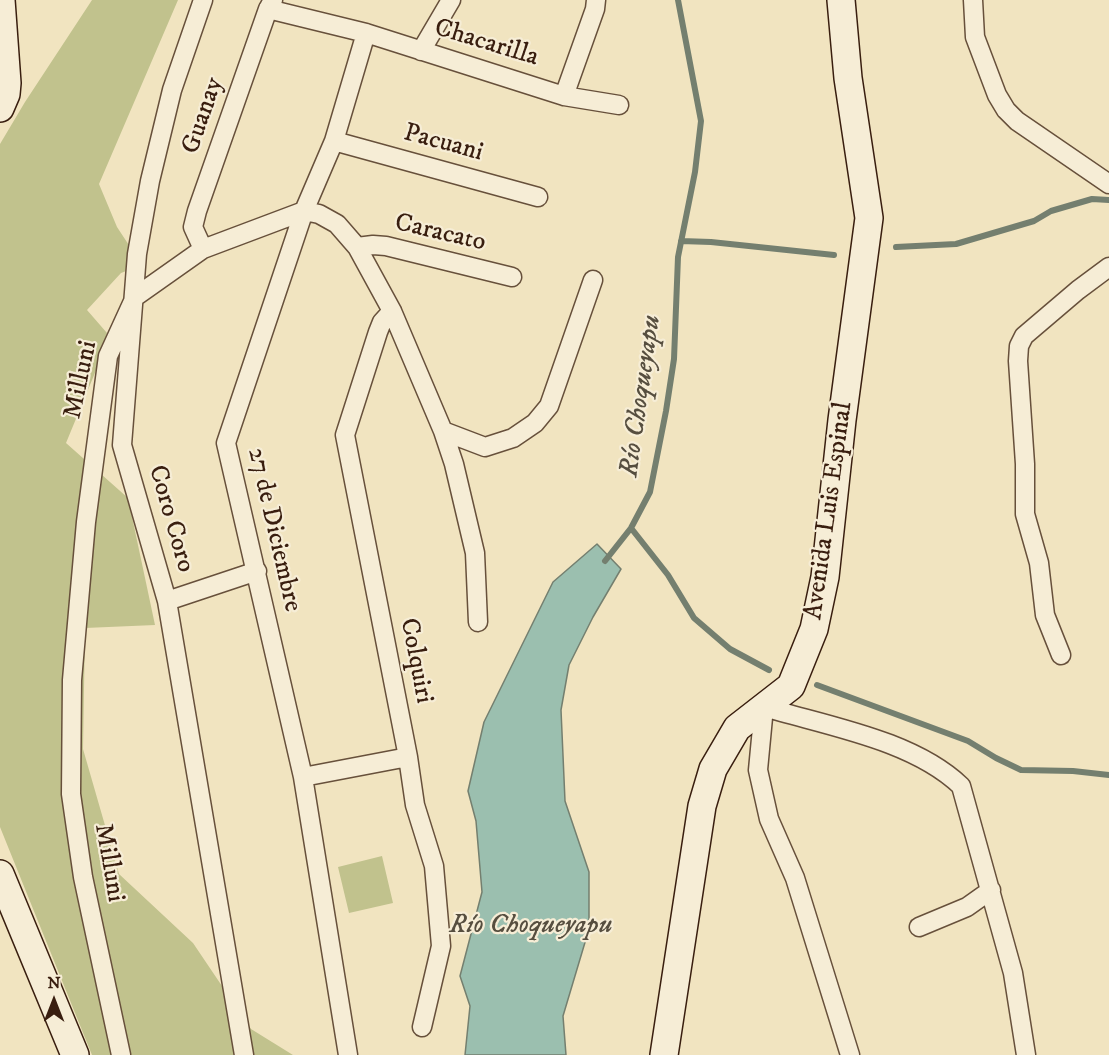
<!DOCTYPE html>
<meta charset="utf-8">
<style>
body{margin:0}
#map{position:relative;width:1109px;height:1055px;overflow:hidden;background:#f1e4c0;font-family:"IM FELL DW Pica",serif}
canvas{display:block}
.north{position:absolute;left:24px;top:971px;width:60px;height:60px;-webkit-text-stroke:4px #f6edd6;paint-order:stroke;rotate:0deg;font-size:16px;font-weight:700;line-height:24px;text-align:center;color:#391e0f}
.north::after{content:'';display:block;margin:auto;width:21px;height:27px;background:#391e0f;clip-path:polygon(50% 0,100% 100%,50% 72%,0 100%)}
</style>
<div id="map">
<canvas width="1109" height="1055"></canvas>
<div class="north">N</div>
</div>
<script>
const g = document.querySelector('canvas').getContext('2d');
g.lineJoin = 'round';
function fillPath(path, color) { g.fillStyle = color; g.fill(path, 'evenodd'); }
function stroke(path, color, width, dash) { g.strokeStyle = color; g.lineWidth = width; g.lineCap = dash ? 'butt' : 'round'; g.setLineDash(dash || []); g.stroke(path); }
function drawText(font, color, halo, rows, align = 'center') {
  g.font = font + ' "IM FELL DW Pica",serif'; g.lineWidth = 4.5; g.setLineDash([]); g.textBaseline = 'middle'; g.strokeStyle = halo; g.fillStyle = color; for (const [text, x, y, turn = 0] of rows) {
    g.save(); g.translate(x, y); g.rotate((+turn || 0) * Math.PI / 180); g.textAlign = isNaN(turn) ? turn : align; if (halo) g.strokeText(text, 0, 0); g.fillText(text, 0, 0); g.restore();
  }
}
fillPath(new Path2D(`
 M 92,0 L 178,0 L 99,184 L 117,227 L 142,265 L 121,273 L 87,310 L 107,333 L 104,351 L 66,443 L 128,498 L 155,625 L 85,628 L 83,749 L 119,874 L 193,943 L 251,1029 L 293,1055 L 92,1055 L 0,827 L 0,144 L 25,102 Z
 M 382,856 L 393,903 L 349,913 L 338,867 Z`), '#c1c28d');
const water = new Path2D(`
 M 597,544 L 621,569 L 593,617 L 569,665 L 561,710 L 565,801 L 589,872 L 589,929 L 563,1016 L 566,1055 L 465,1055 L 470,1006 L 460,976 L 482,892 L 476,821 L 468,791 L 484,722 L 553,582 Z`);
fillPath(water, '#9bbfaf');
stroke(water, '#747f6f', 1.5);
stroke(new Path2D(`
 M 681,241 L 711,242 L 834,255
 M 896,247 L 956,244 L 1034,221 L 1051,211 L 1092,199 L 1109,200
 M 631,528 L 668,575 L 694,618 L 730,649 L 769,670
 M 605,561 L 631,528 L 650,492 L 666,411 L 674,359 L 678,257 L 695,172 L 701,121 L 678,0
 M 817,685 L 968,741 L 996,758 L 1021,770 L 1073,771 L 1109,775`), '#747f6f', 6);
const street = new Path2D(`
 M 203,0 L 172,90 L 150,181 L 137,254 L 122,445 L 167,601 L 244,1055
 M 973,0 L 975,37 L 997,95 L 1006,110 L 1017,121 L 1036,134 L 1109,184
 M 268,9 L 366,33 L 564,96 L 619,105
 M 421,51 L 451,0
 M 564,96 L 595,9 L 596,0
 M 334,141 L 538,197
 M 357,247 L 373,245 L 386,246 L 512,277
 M 203,249 L 193,227 L 197,211 L 268,9 L 273,0
 M 392,311 L 382,322 L 378,332 L 345,435 L 408,757 L 415,805 L 434,866 L 441,946 L 422,1027
 M 443,431 L 485,447 L 513,438 L 535,423 L 549,406 L 593,280
 M 167,601 L 257,571
 M 1061,655 L 1045,615 L 1039,563 L 1025,514 L 1025,464 L 1018,361 L 1019,346 L 1024,336 L 1078,290 L 1109,267
 M 303,777 L 408,757
 M 919,927 L 967,907 L 991,890
 M 121,1055 L 83,877 L 71,794 L 72,680 L 86,522 L 108,356 L 135,297 L 203,249 L 304,211 L 319,214 L 337,224 L 357,247 L 392,311 L 443,431 L 454,464 L 475,553 L 478,622
 M 348,1055 L 303,777 L 226,443 L 304,211 L 334,141 L 366,33
 M 850,1055 L 795,878 L 769,819 L 758,770 L 764,707 C 827,726 913,740 961,786 L 1013,973 L 1026,1055`);
const secondary = new Path2D(`
 M 0,108 L 6,94 L 7,83 L 1,0
 M 0,874 L 75,1055
 M 664,1055 L 702,806 L 713,769 L 737,728 L 791,686 L 814,629 L 825,577 L 842,420 L 869,218 L 848,78 L 841,0`);
stroke(street, '#67503b', 21);
stroke(secondary, '#391e0f', 30);
stroke(street, '#f6edd6', 18);
stroke(secondary, '#f6edd6', 27);
drawText('26px', '#391e0f', '#f6edd6', [
 ["Chacarilla",486,44,17],
 ["Guanay",204,116,-71],
 ["Pacuani",443,144,15],
 ["Caracato",440,234,13],
 ["Milluni",82,380,-78],
 ["Avenida Luis Espinal",830,511,-82],
 ["Coro Coro",170,519,74],
 ["27 de Diciembre",273,530,77],
 ["Colquiri",415,661,79],
 ["Milluni",108,863,80]
]);
drawText('italic 27px', '#564e3f', '#f6edd6', [
 ["Río Choqueyapu",642,396,-82],
 ["Río Choqueyapu",531,926]
]);
</script>
